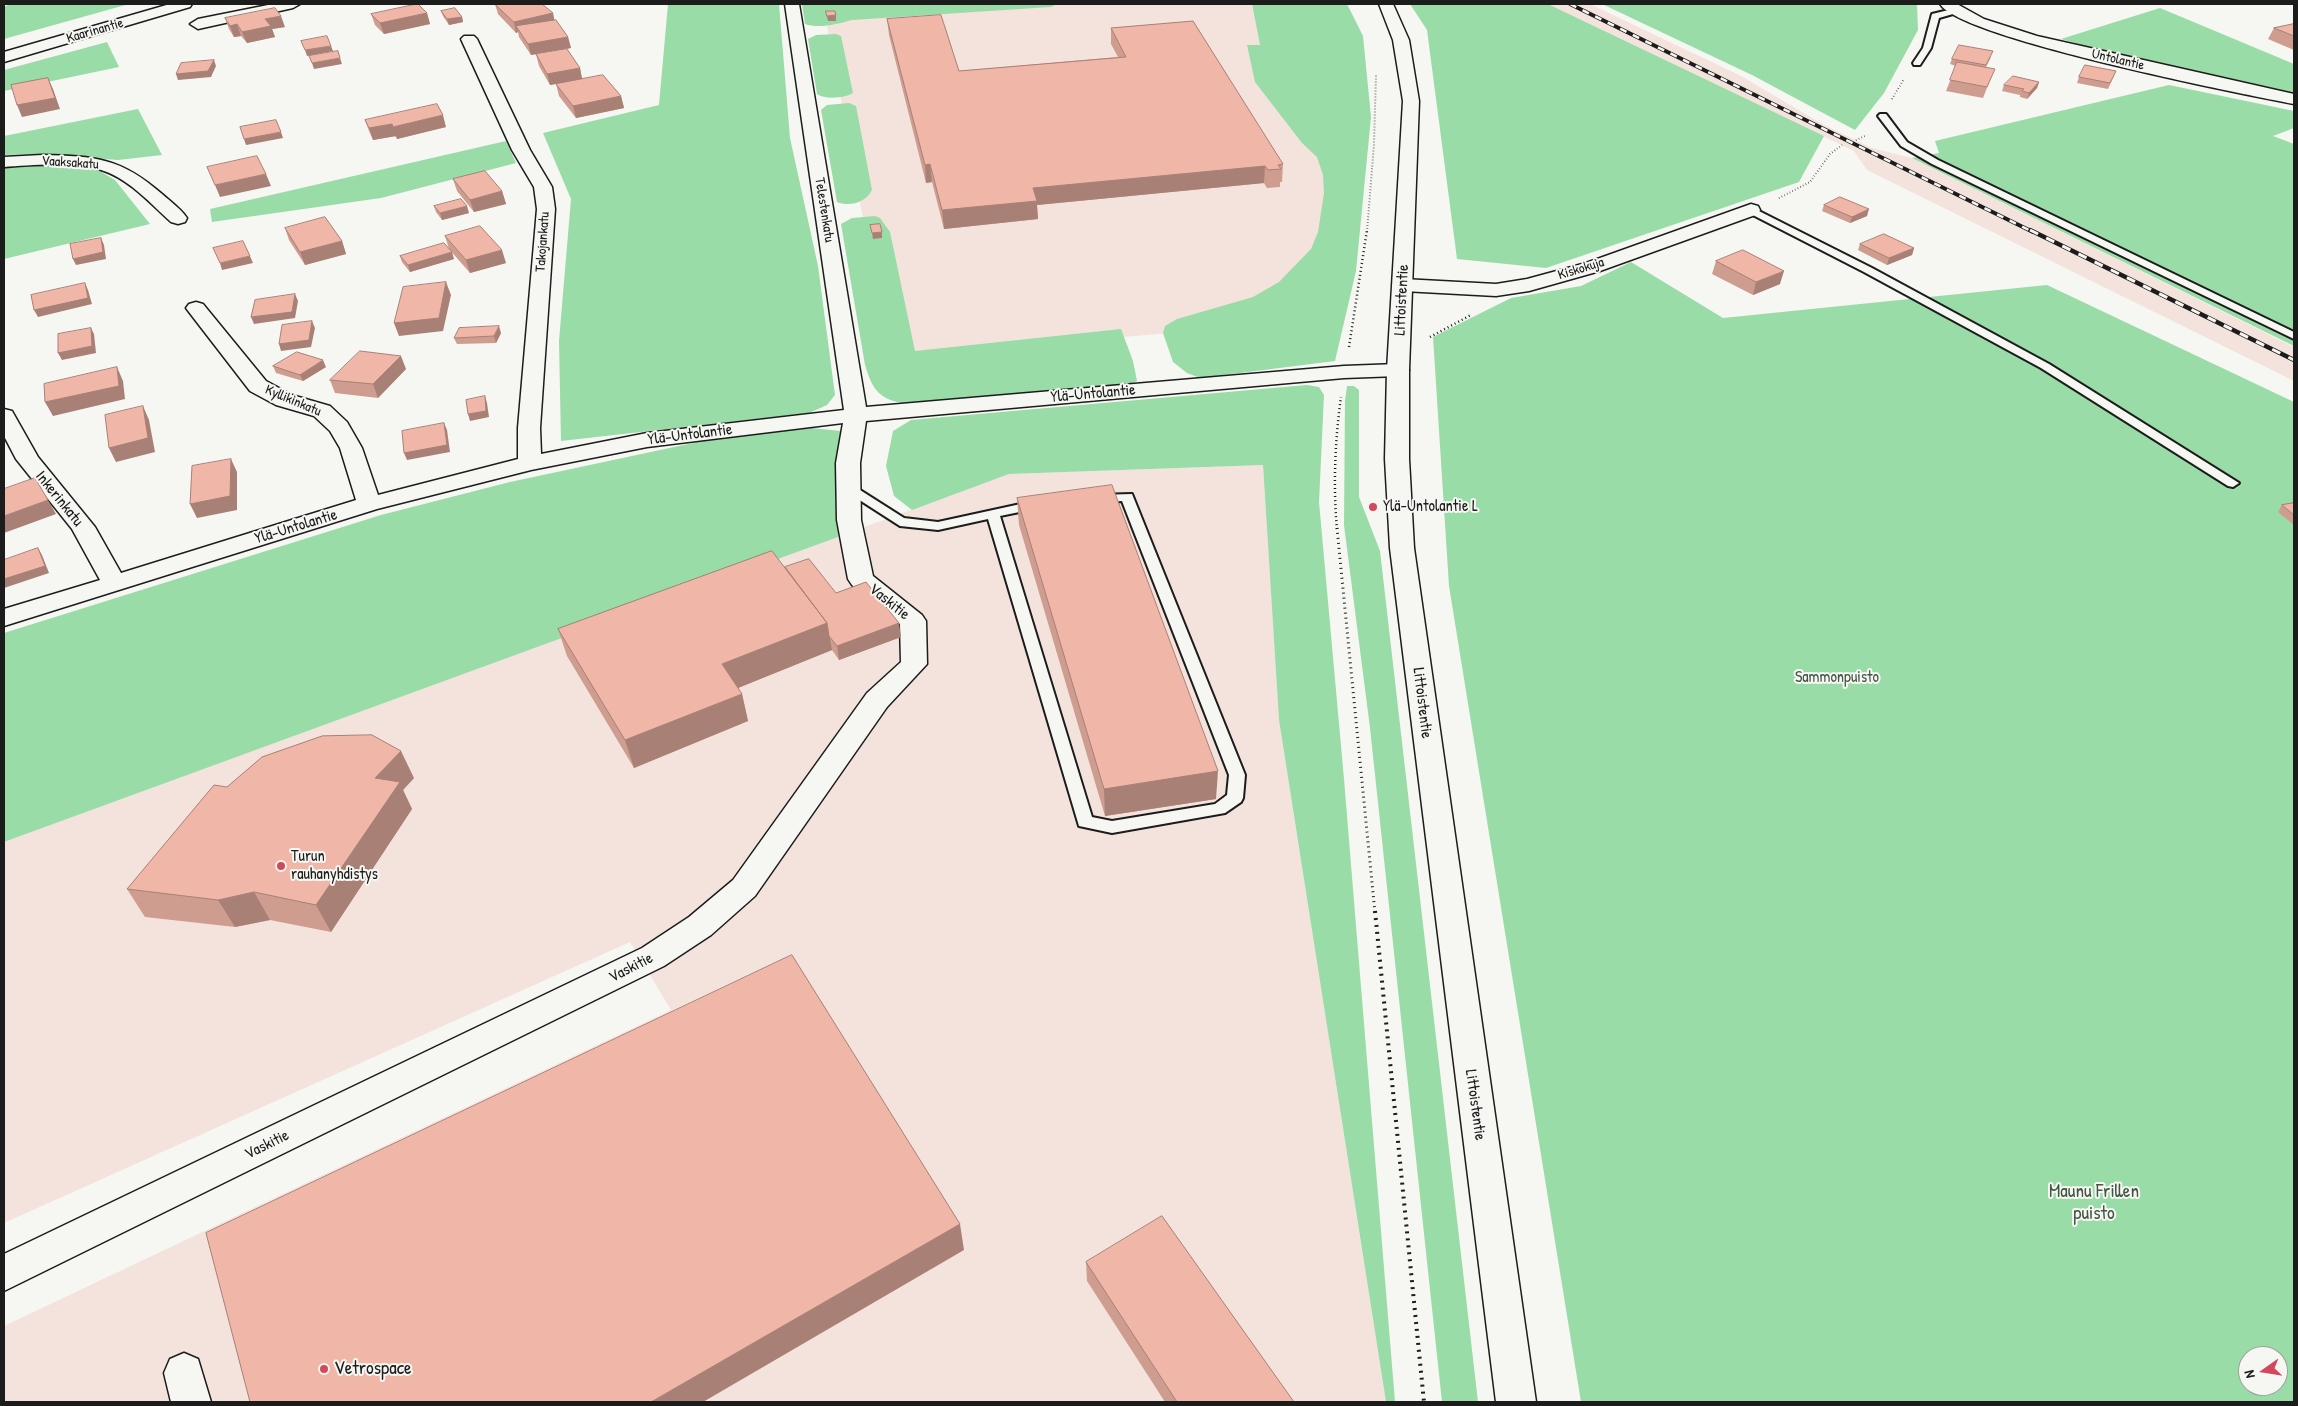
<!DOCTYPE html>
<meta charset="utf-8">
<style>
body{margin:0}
#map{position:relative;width:2298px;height:1406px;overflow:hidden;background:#f6f6f2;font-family:"Patrick Hand",sans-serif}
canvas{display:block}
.frame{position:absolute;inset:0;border:5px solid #1c1c1c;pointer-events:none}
.north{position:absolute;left:2238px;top:1346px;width:50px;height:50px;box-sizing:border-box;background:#f6f6f2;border:1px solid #9f9f9c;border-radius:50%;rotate:257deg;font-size:14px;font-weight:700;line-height:20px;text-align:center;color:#1c1c1c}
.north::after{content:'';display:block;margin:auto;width:18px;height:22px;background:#d1495b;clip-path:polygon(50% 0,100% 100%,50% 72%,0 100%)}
</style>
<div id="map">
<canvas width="2298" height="1406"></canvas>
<div class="frame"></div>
<div class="north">N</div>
</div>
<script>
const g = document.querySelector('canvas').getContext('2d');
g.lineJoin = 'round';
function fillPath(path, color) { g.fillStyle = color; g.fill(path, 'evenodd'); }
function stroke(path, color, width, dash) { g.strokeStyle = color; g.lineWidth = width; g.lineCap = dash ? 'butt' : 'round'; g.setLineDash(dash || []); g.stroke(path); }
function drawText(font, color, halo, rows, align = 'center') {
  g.font = font + ' "Patrick Hand",sans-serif'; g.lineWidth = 4; g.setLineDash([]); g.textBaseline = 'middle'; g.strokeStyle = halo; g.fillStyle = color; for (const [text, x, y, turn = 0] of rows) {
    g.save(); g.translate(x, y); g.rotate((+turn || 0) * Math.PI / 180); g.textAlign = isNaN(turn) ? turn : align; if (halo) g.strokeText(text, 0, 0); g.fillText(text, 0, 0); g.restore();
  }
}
fillPath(new Path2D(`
 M 963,4 L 1252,4 L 1260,45 L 1333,153 L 1323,264 L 1205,330 L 889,357 L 825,15 Z
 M 1548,4 L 1590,4 L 1741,76 L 1824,125 L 1872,148 L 1912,158 L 2294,347 L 2294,381 L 1867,170 L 1854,151 Z
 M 1263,465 L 1279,720 L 1386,1402 L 4,1402 L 4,1326 L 671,1010 L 630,942 L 4,1223 L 4,842 L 1009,474 Z`), '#f4e3dc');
fillPath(new Path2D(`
 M 10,4 L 129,4 L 4,39 L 4,7 Z
 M 668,4 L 779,4 L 790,138 L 818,266 L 835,395 L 827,405 L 809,413 L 561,441 L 559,341 L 571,199 L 543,133 L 659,105 Z
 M 802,4 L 1057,4 L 1051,7 L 852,20 C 837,24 819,29 805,24 Z
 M 1252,4 L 1347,4 L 1363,36 L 1371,117 L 1356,271 L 1335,361 L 1200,378 L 1187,373 L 1173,362 L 1163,333 L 1165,326 L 1177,319 L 1253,297 L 1279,282 L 1311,249 L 1318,232 L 1324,193 L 1323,175 L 1317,157 L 1302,143 L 1255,82 L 1247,45 L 1260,45 Z
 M 1410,4 L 1548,4 L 1824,136 L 1799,182 L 1546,268 L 1457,259 L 1427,30 Z
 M 1602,4 L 1917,4 L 1918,30 L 1884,93 L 1855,130 L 1752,75 Z
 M 2160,8 L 2294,64 L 2294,94 L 2119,56 L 2061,39 Z
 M 836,34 L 841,36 L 853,93 C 845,98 825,100 817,94 L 808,39 L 816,35 Z
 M 107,42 L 119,67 L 4,91 L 4,70 Z
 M 2169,85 L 2294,111 L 2294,128 L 2273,136 L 2294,144 L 2294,346 L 1912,158 L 1939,153 L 1935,141 Z
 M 849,103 L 856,106 L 872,190 C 866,203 849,207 837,202 L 821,110 L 827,105 Z
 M 138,109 L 162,155 L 118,160 L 44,154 L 4,155 L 4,136 Z
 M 506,141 L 516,163 L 381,198 L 212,222 L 210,209 Z
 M 67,165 L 98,170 L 115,180 L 150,224 L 4,259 L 4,166 Z
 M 875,216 L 880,218 L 890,232 L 915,351 L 1121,329 L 1133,361 L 1137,381 L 1128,385 L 909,404 C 879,400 873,391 865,365 L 841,224 L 852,218 Z
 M 1631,262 L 1723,318 L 2047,285 L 2294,402 L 2294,1402 L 1581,1402 L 1449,586 L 1433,337 L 1511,298 L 1581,286 ZM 2248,1356 L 2278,1356 L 2278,1386 L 2248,1386 Z
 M 1307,385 L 1319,387 L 1324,395 L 1319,502 L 1344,779 L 1395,1402 L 1386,1402 L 1279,720 L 1263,465 L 1009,474 L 912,510 L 894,496 L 886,466 L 893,431 L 911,420 Z
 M 1347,386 L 1354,386 L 1359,390 L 1359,497 L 1380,551 L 1478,1402 L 1442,1402 L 1370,728 L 1344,525 L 1345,401 Z
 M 812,428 L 841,431 L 838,537 L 4,842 L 4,633 L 381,515 L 510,482 L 707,440 Z`), '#99dca7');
const service = new Path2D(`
 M 1957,8 L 1961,10 L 1960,12 L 1939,18 L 1931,48 L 1920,65 L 1914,65 L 1913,63 L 1923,48 L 1932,14 Z
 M 1880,114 L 1886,114 L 1907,142 L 1938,160 L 2294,332 L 2294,339 L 1932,164 L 1901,146 L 1878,116 Z
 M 1751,207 L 1872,268 L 2049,364 L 2239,483 L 2233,487 L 2228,486 L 2041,368 L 1864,272 L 1747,212 L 1746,210 Z
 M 849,483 L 904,518 L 938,522 L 1039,500 L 1044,501 L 1046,504 L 1044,507 L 1000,516 L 1092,817 L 1112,821 L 1215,804 L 1227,795 L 1229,775 L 1122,501 L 1096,503 L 1090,499 L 1096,495 L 1132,494 L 1245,775 L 1243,798 L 1241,802 L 1225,813 L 1112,833 L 1079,826 L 988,519 L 938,530 L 900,526 L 844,490 L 843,487 Z`);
const minor = new Path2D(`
 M 273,4 L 300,4 L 293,8 L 198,29 L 190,24 L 198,19 Z
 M 785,4 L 799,4 L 866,407 L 1344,366 L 1398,364 L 1406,365 L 1409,370 L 1406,375 L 1398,376 L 1344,378 L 866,421 L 860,463 L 861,520 L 873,576 L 922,615 L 926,621 L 927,664 L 887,707 L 755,896 L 711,935 L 664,966 L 4,1291 L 4,1254 L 642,948 L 689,917 L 733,880 L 867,693 L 901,662 L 900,624 L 852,585 L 848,579 L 837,520 L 836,463 L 843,423 L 647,447 L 531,470 L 377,509 L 4,626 L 4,609 L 100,580 L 72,529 L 16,459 L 4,436 L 4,409 L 12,411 L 38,457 L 95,527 L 121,573 L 356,500 L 340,448 L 330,431 L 314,416 L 276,405 L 250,391 L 189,312 L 186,308 L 189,304 L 196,302 L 203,304 L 266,381 L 292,395 L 330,406 L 347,422 L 362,448 L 378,495 L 518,459 L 518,428 L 537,209 L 534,187 L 512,150 L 461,39 L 464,36 L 474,36 L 477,39 L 530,150 L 552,187 L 555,209 L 540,428 L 541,454 L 647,433 L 844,410 Z
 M 1940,4 L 1957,4 L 1984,19 L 2037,36 L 2294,94 L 2294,104 C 2242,94 1960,38 1940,4 Z
 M 42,155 C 96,156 121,158 162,194 C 171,202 181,209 187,218 L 185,222 L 178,224 L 171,222 C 151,204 130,180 104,171 C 79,161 30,165 4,167 L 4,157 Z
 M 1751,204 L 1758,206 L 1760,210 L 1758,214 L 1600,271 L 1529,291 L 1496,296 L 1403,291 L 1396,289 L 1393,285 L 1396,281 L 1403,279 L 1496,284 L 1527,279 L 1586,263 Z
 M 184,1353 L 198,1359 L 211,1402 L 171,1402 L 164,1373 L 170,1359 Z`);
const tertiary = new Path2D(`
 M 1379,4 L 1393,4 L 1409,40 L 1419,101 L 1409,370 L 1409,459 L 1414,548 L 1536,1402 L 1496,1402 L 1390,548 L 1385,459 L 1387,370 L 1403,101 L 1393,40 Z`);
const secondary = new Path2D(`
 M 170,4 L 192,4 L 190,7 L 4,62 L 4,52 Z`);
stroke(service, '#1c1c1c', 4);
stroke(minor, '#1c1c1c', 3);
stroke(tertiary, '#1c1c1c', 3);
stroke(secondary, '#1c1c1c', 3);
stroke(new Path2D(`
 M 1892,99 L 1904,79
 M 1856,140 L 1867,135
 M 1779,198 L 1810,182 L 1830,154 L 1842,145
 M 1367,232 L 1374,144 L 1376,75`), '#1c1c1c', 2, [0.5, 2.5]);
stroke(new Path2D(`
 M 1430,337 L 1471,315
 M 1349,347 L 1367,230
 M 1337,529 C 1333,486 1335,440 1341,397`), '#1c1c1c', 2.5, [1, 3]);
stroke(new Path2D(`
 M 1337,528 L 1375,913`), '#1c1c1c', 3, [1, 4]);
stroke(new Path2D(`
 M 1375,911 L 1424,1402`), '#1c1c1c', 4, [2, 5]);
fillPath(service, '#f6f6f2');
fillPath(minor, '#f6f6f2');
fillPath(tertiary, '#f6f6f2');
fillPath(secondary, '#f6f6f2');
const railFar1 = new Path2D(`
 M 1570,4 L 2033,232`);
const rail = new Path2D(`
 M 2030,230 L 2294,360`);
stroke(railFar1, '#1c1c1c', 4);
stroke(rail, '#1c1c1c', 4.5);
stroke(railFar1, '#f6f6f2', 2.5, [7]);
stroke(rail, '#f6f6f2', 3, [9]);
fillPath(new Path2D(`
 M 495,4 L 553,13 L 554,20 L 568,37 L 571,48 L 531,55 L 519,37 L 518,32 L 516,33 L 498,14 Z
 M 441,11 L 462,17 L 463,22 L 449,25 L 443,16 Z
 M 427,13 L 430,24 L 384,34 L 375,25 L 371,14 Z
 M 225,18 L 285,27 L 272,29 L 275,37 L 247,43 L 241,36 L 234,37 L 229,29 Z
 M 887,19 L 959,71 L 1118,57 L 1111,44 L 1111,28 L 1283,164 L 1282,182 L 1280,182 L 1280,187 L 1267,188 L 1264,183 L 1037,205 L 1038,219 L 944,229 L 932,182 L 926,183 L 889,35 Z
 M 2294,24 L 2294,50 L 2268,39 L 2274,28 Z
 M 536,54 L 580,68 L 582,79 L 621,96 L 624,108 L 576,118 L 559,96 L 556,84 L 573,81 L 550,85 L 539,66 Z
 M 1991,57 L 1986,67 L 1990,80 L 1983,98 L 1946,91 L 1956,66 L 1950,64 L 1952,59 Z
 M 2116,71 L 2108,89 L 2077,83 L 2079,77 Z
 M 2039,82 L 2037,88 L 2027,99 L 2020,97 L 2020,95 L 2002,91 L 2004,85 Z
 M 365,120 L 446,127 L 397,139 L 396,136 L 373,140 L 369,131 Z
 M 453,179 L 502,191 L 506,204 L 474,212 L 457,191 Z
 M 1824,205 L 1867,216 L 1850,223 L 1822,211 Z
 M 434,206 L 469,213 L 442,220 L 436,212 Z
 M 285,228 L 342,241 L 346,254 L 305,265 L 289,240 Z
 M 445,236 L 506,263 L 470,273 L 449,249 Z
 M 1860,244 L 1914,248 L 1912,255 L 1887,265 L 1858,250 Z
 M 400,256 L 454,259 L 410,272 L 402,262 Z
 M 1716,261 L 1780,284 L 1753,295 L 1712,274 Z
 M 501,333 L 496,343 L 457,344 L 454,338 Z
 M 273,366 L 326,367 L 303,381 L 276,373 Z
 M 406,369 L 378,398 L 335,393 L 330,380 Z
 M 1017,498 L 1216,799 L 1105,816 L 1019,525 Z
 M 2294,503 L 2294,525 L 2278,512 L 2282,505 Z
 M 785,567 L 836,593 L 901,637 L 839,660 L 832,650 L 738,688 L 742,694 L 748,721 L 634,768 L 567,656 L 558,629 Z
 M 414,778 L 403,790 L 412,809 L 331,932 L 270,920 L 235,927 L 145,917 L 127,889 L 227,787 Z
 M 1086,1262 L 1294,1402 L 1165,1402 L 1087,1281 Z`), '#ce9d90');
fillPath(new Path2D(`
 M 427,13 L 430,24 L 384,34 L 380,23 Z
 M 553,13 L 555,24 L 516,26 L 518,32 L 516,33 L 514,22 Z
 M 836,15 L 836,21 L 828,21 L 827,16 Z
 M 281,16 L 285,27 L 272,29 L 275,37 L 247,43 L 242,32 L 265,19 Z
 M 462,17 L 463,22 L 449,25 L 447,19 Z
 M 237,24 L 241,36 L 234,37 L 230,26 Z
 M 568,37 L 571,48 L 531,55 L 528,44 Z
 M 331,46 L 333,51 L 307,56 L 305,50 Z
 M 340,58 L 342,64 L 314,69 L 312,63 Z
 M 214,60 L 216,66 L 211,77 L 178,80 L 176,74 Z
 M 580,68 L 582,79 L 550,85 L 547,74 Z
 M 48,78 L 53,89 L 60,109 L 22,117 L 17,105 Z
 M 2039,82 L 2037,88 L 2027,99 L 2029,93 Z
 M 621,96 L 624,108 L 576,118 L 573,106 Z
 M 443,115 L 446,127 L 397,139 L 393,127 Z
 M 392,124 L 396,136 L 373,140 L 369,128 Z
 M 281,132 L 283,138 L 246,145 L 244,139 Z
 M 930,164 L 932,182 L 926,183 L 925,165 Z
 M 1265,166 L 1264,183 L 1037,205 L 1038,219 L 944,229 L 942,210 L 1033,188 Z
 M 266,174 L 271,186 L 220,197 L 215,185 Z
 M 502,191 L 506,204 L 474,212 L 470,200 Z
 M 467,206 L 469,213 L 442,220 L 440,213 Z
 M 1869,209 L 1867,216 L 1850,223 L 1852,217 Z
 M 882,232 L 882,238 L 873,239 L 872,233 Z
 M 101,238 L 104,245 L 106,259 L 76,265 L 73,259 Z
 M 342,241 L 346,254 L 305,265 L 300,252 Z
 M 1914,248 L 1912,255 L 1887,265 L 1889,258 Z
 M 502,250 L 506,263 L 470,273 L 466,260 Z
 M 452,252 L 454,259 L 410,272 L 408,265 Z
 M 250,256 L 253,263 L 222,270 L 220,263 Z
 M 1784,271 L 1780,284 L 1753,295 L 1756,282 Z
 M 446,282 L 451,295 L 443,331 L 399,336 L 394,323 Z
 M 85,283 L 88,290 L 92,304 L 38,317 L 34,310 Z
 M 295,294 L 298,301 L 295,318 L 254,324 L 251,317 Z
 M 312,321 L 315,328 L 311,347 L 281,351 L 279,344 Z
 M 499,326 L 501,333 L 496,343 L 494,336 Z
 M 91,328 L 94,334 L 96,353 L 62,360 L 58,353 Z
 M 401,356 L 406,369 L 378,398 L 373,384 Z
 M 323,360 L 326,367 L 303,381 L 300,375 Z
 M 117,367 L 123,381 L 125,399 L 53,416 L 45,402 Z
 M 485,396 L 487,403 L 489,417 L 470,421 L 468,414 Z
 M 143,406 L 149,420 L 155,452 L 116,462 L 109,448 Z
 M 444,423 L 447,430 L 450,452 L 407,460 L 404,453 Z
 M 231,459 L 237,472 L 237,510 L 197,518 L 190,504 Z
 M 48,500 L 56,514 L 4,533 L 4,516 Z
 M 38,548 L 42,555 L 49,573 L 4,588 L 4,579 Z
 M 827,623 L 832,650 L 728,692 L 722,664 Z
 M 899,623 L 901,637 L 839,660 L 837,646 Z
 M 742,694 L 748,721 L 634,768 L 625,740 Z
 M 401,751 L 414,778 L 403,790 L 412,809 L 331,932 L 316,905 L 375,778 Z
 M 1218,771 L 1216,799 L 1105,816 L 1104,789 Z
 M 254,892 L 270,920 L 235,927 L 218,900 Z
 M 960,1224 L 964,1250 L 703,1402 L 651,1402 Z`), '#a88076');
const building = new Path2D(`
 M 418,4 L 427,13 L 380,23 L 371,14 Z
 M 495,4 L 542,4 L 553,13 L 514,22 Z
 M 275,8 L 281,16 L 265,19 L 271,26 L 242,32 L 237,24 L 230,26 L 225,18 Z
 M 455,8 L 462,17 L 447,19 L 441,11 Z
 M 826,11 L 835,11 L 836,15 L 827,16 Z
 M 941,15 L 959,71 L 1126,57 L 1111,28 L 1193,21 L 1283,164 L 1278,165 L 1281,169 L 1268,170 L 1265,166 L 1033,188 L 1037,201 L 942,210 L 930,164 L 925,165 L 887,19 Z
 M 556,20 L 568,37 L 528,44 L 516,26 Z
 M 2294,24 L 2294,36 L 2274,28 Z
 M 327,36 L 331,46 L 305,50 L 301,41 Z
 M 1959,45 L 1993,51 L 1986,65 L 1952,59 Z
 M 567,49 L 580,68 L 547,74 L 536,54 Z
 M 338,51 L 340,58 L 312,63 L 309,56 Z
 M 214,60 L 208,71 L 176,74 L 181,63 Z
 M 1957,62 L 1995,69 L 1987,87 L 1950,80 Z
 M 2085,65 L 2116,71 L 2110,83 L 2079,77 Z
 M 603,75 L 621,96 L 573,106 L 556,84 Z
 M 2013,76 L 2039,82 L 2029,93 L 2022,91 L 2024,89 L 2004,85 Z
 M 48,78 L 55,98 L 17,105 L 11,85 Z
 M 437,104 L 443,115 L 393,127 L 392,124 L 369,128 L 365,120 Z
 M 276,120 L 281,132 L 244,139 L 240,127 Z
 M 257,156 L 266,174 L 215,185 L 207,167 Z
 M 485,171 L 502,191 L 470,200 L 453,179 Z
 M 1840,197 L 1869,209 L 1852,217 L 1824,205 Z
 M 461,199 L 467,206 L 440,213 L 434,206 Z
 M 325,217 L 342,241 L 300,252 L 285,228 Z
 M 880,224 L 882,232 L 872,233 L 870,225 Z
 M 480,226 L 502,250 L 466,260 L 445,236 Z
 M 1884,234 L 1914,248 L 1889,258 L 1860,244 Z
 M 101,238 L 103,252 L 73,259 L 70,244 Z
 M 243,241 L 250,256 L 220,263 L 213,248 Z
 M 444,243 L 452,252 L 408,265 L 400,256 Z
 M 1743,250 L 1784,271 L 1756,282 L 1716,261 Z
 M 446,282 L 439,318 L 394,323 L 403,287 Z
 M 85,283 L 88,298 L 34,310 L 31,295 Z
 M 295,294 L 292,312 L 251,317 L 255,300 Z
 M 312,321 L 309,340 L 279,344 L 282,325 Z
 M 499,326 L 494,336 L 454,338 L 459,328 Z
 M 91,328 L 92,346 L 58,353 L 58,334 Z
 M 360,351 L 401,356 L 373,384 L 330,380 Z
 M 297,352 L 323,360 L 300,375 L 273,366 Z
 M 117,367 L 119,386 L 45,402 L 44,384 Z
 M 485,396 L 486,411 L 468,414 L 466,400 Z
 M 143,406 L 148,438 L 109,448 L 105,415 Z
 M 444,423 L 447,445 L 404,453 L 402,431 Z
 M 231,459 L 230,496 L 190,504 L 192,466 Z
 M 35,478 L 48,500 L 4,516 L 4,489 Z
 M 1112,485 L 1218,771 L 1104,789 L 1017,498 Z
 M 2294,503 L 2294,515 L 2282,505 Z
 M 38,548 L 45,566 L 4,579 L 4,560 Z
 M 772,551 L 827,623 L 722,664 L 742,694 L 625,740 L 558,629 Z
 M 809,559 L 836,593 L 866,582 L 899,623 L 837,646 L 829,636 L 827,623 L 785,567 Z
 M 372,735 L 401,751 L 375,778 L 400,782 L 316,905 L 254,892 L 218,900 L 127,889 L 214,785 L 227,787 L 262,757 L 322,736 Z
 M 792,955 L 960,1224 L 651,1402 L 250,1402 L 206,1233 Z
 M 1162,1216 L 1294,1402 L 1177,1402 L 1086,1262 Z`);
fillPath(building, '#f0b7a8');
stroke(building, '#a88076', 1);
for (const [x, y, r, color] of [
 [1373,507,5,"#d1495b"],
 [281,866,5,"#d1495b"],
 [324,1369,5,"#d1495b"]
]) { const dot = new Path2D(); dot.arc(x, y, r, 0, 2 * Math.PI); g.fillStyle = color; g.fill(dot); stroke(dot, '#f6f6f2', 2); }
drawText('14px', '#1c1c1c', '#f6f6f2', [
 ["Kaarinantie",95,31,-16],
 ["Untolantie",2118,60,13],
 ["Vaaksakatu",70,163,4],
 ["Telestenkatu",824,210,81],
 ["Takojankatu",543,242,-86],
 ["Kiskokuja",1581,269,-17],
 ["Kyllikinkatu",293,401,23]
]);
drawText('16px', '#1c1c1c', '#f6f6f2', [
 ["Littoistentie",1402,300,-87],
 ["Ylä-Untolantie",1093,394,-5],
 ["Ylä-Untolantie",690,435,-7],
 ["Inkerinkatu",59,499,51],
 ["Ylä-Untolantie",296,527,-17],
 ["Vaskitie",889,602,39],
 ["Littoistentie",1422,703,83],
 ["Vaskitie",631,968,-27],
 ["Littoistentie",1475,1105,82],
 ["Vaskitie",267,1145,-26]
]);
drawText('16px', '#1c1c1c', '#f6f6f2', [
 ["Ylä-Untolantie L",1383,507],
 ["Turun",291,857],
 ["rauhanyhdistys",291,875]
], 'left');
drawText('16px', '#425646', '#f6f6f2', [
 ["Sammonpuisto",1837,678]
]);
drawText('19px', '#425646', '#f6f6f2', [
 ["Maunu Frillen",2094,1192],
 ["puisto",2094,1214]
]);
drawText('19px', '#1c1c1c', '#f6f6f2', [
 ["Vetrospace",334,1369]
], 'left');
</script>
